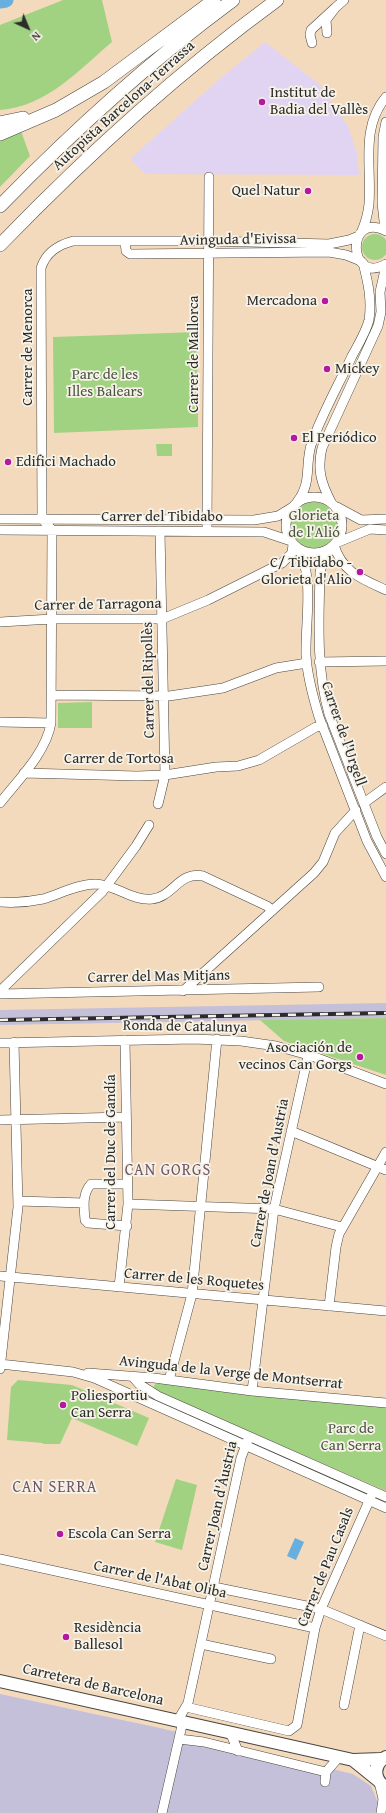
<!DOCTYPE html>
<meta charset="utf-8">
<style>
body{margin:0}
#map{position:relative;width:386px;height:1813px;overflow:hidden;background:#f4dabc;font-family:"Gentium Book Plus",serif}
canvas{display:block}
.north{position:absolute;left:8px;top:8px;width:40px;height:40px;-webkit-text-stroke:3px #f7f3e8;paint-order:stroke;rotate:136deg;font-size:11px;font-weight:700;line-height:16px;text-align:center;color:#2b2b2b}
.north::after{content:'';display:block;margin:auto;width:14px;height:18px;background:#2b2b2b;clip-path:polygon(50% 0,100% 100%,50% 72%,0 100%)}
</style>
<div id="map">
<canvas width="386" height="1813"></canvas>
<div class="north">N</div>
</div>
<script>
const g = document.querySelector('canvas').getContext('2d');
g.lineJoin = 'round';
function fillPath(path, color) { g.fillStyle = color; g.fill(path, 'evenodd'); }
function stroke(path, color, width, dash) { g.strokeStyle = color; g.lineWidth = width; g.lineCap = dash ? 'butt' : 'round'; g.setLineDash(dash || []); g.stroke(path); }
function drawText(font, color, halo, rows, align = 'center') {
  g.font = font + ' "Gentium Book Plus",serif'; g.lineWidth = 3.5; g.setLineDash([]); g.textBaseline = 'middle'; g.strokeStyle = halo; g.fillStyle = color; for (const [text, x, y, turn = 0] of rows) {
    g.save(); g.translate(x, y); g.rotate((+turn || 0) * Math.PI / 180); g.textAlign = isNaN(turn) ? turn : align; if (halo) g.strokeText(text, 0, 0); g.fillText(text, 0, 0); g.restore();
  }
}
fillPath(new Path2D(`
 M 265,42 L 319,84 L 348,126 L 357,153 L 359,175 L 145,174 L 130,159 L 223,76 Z`), '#e1d4f3');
fillPath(new Path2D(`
 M 386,1003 L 386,1018 L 0,1025 L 0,1010 Z
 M 0,1694 L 160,1728 L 353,1774 L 371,1786 L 378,1803 L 376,1813 L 0,1813 Z`), '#c5c0da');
fillPath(new Path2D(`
 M 63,0 L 102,0 L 112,42 C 79,70 46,107 0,110 L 0,25 Z
 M 21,131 L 30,156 L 0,187 L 0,140 Z
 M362 247a13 13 0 1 1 26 0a13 13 0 1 1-26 0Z
 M 197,332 L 198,427 L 54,433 L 53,337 Z
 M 156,444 L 172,444 L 172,456 L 157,456 Z
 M291 525a23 23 0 1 1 46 0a23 23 0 1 1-46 0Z
 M 92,702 L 92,728 L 58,728 L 58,703 Z
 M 386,1018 L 386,1075 L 284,1041 L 260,1020 Z
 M 18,1380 L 72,1385 L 149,1418 L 137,1446 L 72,1418 L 60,1444 L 43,1444 L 43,1443 L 7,1440 L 11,1387 Z
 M 161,1382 L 386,1406 L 386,1491 L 154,1390 L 154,1385 Z
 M 176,1479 L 197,1485 L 182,1550 L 155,1542 Z`), '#a1d282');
fillPath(new Path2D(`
 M 295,1538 L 304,1542 L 296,1560 L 287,1556 Z`), '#67afde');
stroke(new Path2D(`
 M 0,1 L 6,0`), '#67afde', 15);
const minor = new Path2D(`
 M 327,33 L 326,20 L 336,7 L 344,0
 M 312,43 L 310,35 L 311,30 L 336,7
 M 385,230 L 382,203 L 383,137 L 386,122
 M 386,231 C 345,210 348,286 386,264
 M 361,233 C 365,224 368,214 369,204 C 372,167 360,128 386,97
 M 125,241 L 126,251 L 130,254 L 329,252 L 346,255 L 361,261
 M286 525a28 28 0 1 1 56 0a28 28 0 1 1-56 0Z
 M 297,502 C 313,482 304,464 312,442 C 323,412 339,384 352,356 C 358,345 366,332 369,320 C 372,300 368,282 363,263
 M 331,502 C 321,483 317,469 322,448 L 378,326 L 381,312 L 380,292 L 386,265
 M 337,507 L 361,520 L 386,519
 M 0,519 L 254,520 L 278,516 L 291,508
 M 0,530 L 264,532 L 291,541
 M 207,531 L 209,177
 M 336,543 L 370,529 L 386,530
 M 334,545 C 342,572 362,579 386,590
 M 333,546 L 324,559 L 320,572 C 319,620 316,668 329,714 L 377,837 L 386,854
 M 297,547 C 315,573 305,623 306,655 C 307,676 313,697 319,717 L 367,841 L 386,877
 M 0,622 L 52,619 L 162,619 L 208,600 L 282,563 L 292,553 L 293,544
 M 319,662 L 386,661
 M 52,695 L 169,696 L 223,688 L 276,668 L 307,663
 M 0,722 L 51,723
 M 24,773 L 137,776 L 165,775 L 216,767 L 238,766 L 259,760 L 316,727 L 323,726
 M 0,803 C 18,780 46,753 51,723 L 52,530 L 42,519 L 41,268 C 46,252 58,245 73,241 L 209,241 L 329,244 L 349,240 L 359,236
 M 364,803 L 386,787
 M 158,804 L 165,775 L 160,531
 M 0,902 C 14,903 29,902 43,899 C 60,894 78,884 96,884 C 116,885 132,901 152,899 C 173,897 179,871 203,876 L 267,906 L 272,910
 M 0,991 L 102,892 L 136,846 L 149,825
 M 183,991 L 314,873 L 323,862 L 335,833 L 356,810
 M 0,994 L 319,987
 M 0,1043 L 194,1039 L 241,1041 L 276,1046 L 312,1056 L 386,1084
 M 0,1120 L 126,1117
 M 291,1131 L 386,1170
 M 18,1201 L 84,1203
 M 128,1204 L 274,1209 L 342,1227
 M 127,1226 L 88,1223 L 85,1220 C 84,1207 82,1194 91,1184 L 127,1184
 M 0,1276 L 386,1311
 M 119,1287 L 128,1204 L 125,1040
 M 329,1306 L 336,1247 L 339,1234 L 386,1152
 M 0,1364 L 73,1372 L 94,1378 L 386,1508
 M 0,1369 L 18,1207 L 14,1042
 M 88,1373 L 154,1378 L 252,1391 L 386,1403
 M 132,1376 L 139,1384 L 158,1396 L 386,1497
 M 169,1380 L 192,1294 L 217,1039
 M 252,1391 L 274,1209 L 308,1056
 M 0,1559 L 315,1628
 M 214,1587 L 321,1609 L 386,1636
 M 201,1644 L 271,1659
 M 344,1705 L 360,1625
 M 186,1707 L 289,1731 L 297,1725 L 315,1628 L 321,1609 L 373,1492
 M 178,1720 L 188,1703 L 241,1458 L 249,1437
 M 230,1732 L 238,1751
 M 179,1739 L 204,1742 L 326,1772
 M 325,1782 L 326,1772 L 339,1757
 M 379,1782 L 383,1799 L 381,1813
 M 162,1813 L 183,1721`);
const major = new Path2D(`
 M 0,1681 L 353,1760 L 381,1759
 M 386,1757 C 373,1764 373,1780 386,1787
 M 353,1760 L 379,1781`);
const highway = new Path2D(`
 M 0,123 L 23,118
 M 0,134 L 56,110 L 104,82 L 214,0
 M 0,206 C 72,132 149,62 233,0
 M 0,245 C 86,156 177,73 277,0`);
stroke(minor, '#494541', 10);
stroke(major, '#494541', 14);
stroke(highway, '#494541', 14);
stroke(minor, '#fff', 9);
stroke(major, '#fff', 12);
stroke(highway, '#fff', 13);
const rail = new Path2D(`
 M 0,1020 L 386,1013`);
stroke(rail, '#2b2b2b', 4);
stroke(rail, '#f7f3e8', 2.5, [8]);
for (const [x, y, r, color] of [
 [262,102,4,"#b5179e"],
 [308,191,4,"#b5179e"],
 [325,301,4,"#b5179e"],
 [327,369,4,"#b5179e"],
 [294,438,4,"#b5179e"],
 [8,462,4,"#b5179e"],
 [360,572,4,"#b5179e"],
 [360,1057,4,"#b5179e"],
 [63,1405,4,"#b5179e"],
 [60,1534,4,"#b5179e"],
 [66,1637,4,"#b5179e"]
]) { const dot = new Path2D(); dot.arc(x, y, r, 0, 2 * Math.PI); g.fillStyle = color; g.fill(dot); stroke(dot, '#f7f3e8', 1.5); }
drawText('15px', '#2b2b2b', '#f7f3e8', [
 ["Institut de",270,93],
 ["Badia del Vallès",270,110],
 ["Quel Natur",300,191,"right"],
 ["Mercadona",317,301,"right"],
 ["Mickey",335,369],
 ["El Periódico",302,438],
 ["Edifici Machado",16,462],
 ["C/ Tibidabo -",352,563,"right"],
 ["Glorieta d'Alio",352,580,"right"],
 ["Asociación de",352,1048,"right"],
 ["vecinos Can Gorgs",352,1065,"right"],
 ["Poliesportiu",71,1396],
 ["Can Serra",71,1413],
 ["Escola Can Serra",68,1534],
 ["Residència",74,1628],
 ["Ballesol",74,1645]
], 'left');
drawText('15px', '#2b2b2b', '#f7f3e8', [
 ["Autopista Barcelona-Terrassa",124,106,-42],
 ["Avinguda d'Eivissa",238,240,-1],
 ["Carrer de Menorca",28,347,-90],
 ["Carrer de Mallorca",194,354,-90],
 ["Carrer del Tibidabo",162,517],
 ["Carrer de Tarragona",98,605,-1],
 ["Carrer del Ripollès",149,680,-91],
 ["Carrer de l'Urgell",343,734,71],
 ["Carrer de Tortosa",119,759],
 ["Carrer del Mas Mitjans",159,977,-1],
 ["Ronda de Catalunya",185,1027,1],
 ["Carrer del Duc de Gandía",111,1152,-90],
 ["Carrer de Joan d'Austria",270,1173,-79],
 ["Carrer de les Roquetes",194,1280,5],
 ["Avinguda de la Verge de Montserrat",231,1373,6],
 ["Carrer Joan d'Àustria",218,1506,-77],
 ["Carrer de Pau Casals",326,1567,-68],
 ["Carrer de l'Abat Oliba",160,1580,12],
 ["Carretera de Barcelona",93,1685,13]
]);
drawText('15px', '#485541', '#f7f3e8', [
 ["Parc de les",105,375],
 ["Illes Balears",105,392],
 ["Glorieta",314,516],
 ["de l'Alió",314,533],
 ["Parc de",351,1429],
 ["Can Serra",351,1446]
]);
g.letterSpacing = '1px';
drawText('16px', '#715665', '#f7f3e8', [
 ["CAN GORGS",168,1171],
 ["CAN SERRA",55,1488]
]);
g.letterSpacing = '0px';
</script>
